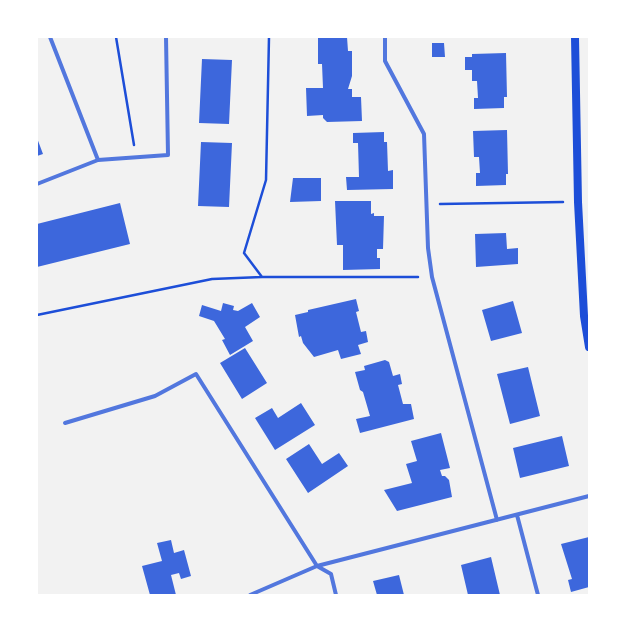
<!DOCTYPE html>
<style>
body{margin:0}
#map{position:relative;width:626px;height:632px;overflow:hidden;background:#f2f2f2;font-family:Cabin,sans-serif}
canvas{display:block}
.frame{position:absolute;inset:0;border:38px solid #fff;pointer-events:none}
</style>
<div id="map">
<canvas width="626" height="632"></canvas>
<div class="frame"></div>
</div>
<script>
const g = document.querySelector('canvas').getContext('2d');
g.lineJoin = 'round';
function fillPath(path, color) { g.fillStyle = color; g.fill(path, 'evenodd'); }
function stroke(path, color, width, dash) { g.strokeStyle = color; g.lineWidth = width; g.lineCap = dash ? 'butt' : 'round'; g.setLineDash(dash || []); g.stroke(path); }
fillPath(new Path2D(`
 M 318,37 L 347,37 L 348,51 L 352,51 L 352,76 L 348,89 L 352,89 L 352,97 L 361,97 L 362,121 L 327,122 L 323,118 L 323,115 L 307,116 L 306,88 L 323,88 L 322,64 L 318,64 Z
 M 432,43 L 444,43 L 445,57 L 432,57 Z
 M 506,53 L 507,97 L 504,97 L 504,108 L 474,109 L 474,98 L 478,98 L 477,81 L 472,81 L 472,70 L 465,70 L 465,57 L 472,57 L 472,54 Z
 M 202,59 L 232,60 L 229,124 L 199,123 Z
 M 507,130 L 508,174 L 506,174 L 506,185 L 476,186 L 476,173 L 480,173 L 479,157 L 474,157 L 473,131 Z
 M 384,132 L 384,142 L 387,142 L 388,171 L 393,170 L 393,189 L 347,190 L 346,177 L 359,177 L 358,143 L 353,143 L 353,133 Z
 M 37,138 L 43,154 L 37,156 Z
 M 201,142 L 232,143 L 229,207 L 198,206 Z
 M 293,178 L 321,178 L 321,201 L 290,202 Z
 M 335,201 L 371,201 L 371,214 L 374,213 L 374,216 L 384,216 L 383,249 L 377,249 L 377,258 L 380,258 L 380,269 L 343,270 L 343,245 L 337,245 Z
 M 120,203 L 130,244 L 37,267 L 37,224 Z
 M 506,233 L 507,249 L 518,248 L 518,264 L 476,267 L 475,234 Z
 M 356,299 L 359,311 L 356,312 L 361,332 L 366,331 L 368,342 L 358,345 L 361,354 L 341,359 L 338,350 L 314,357 L 303,343 L 301,336 L 299,337 L 295,315 L 308,312 L 308,310 Z
 M 513,301 L 522,333 L 491,341 L 482,310 Z
 M 223,303 L 234,306 L 233,310 L 238,311 L 252,303 L 260,317 L 245,327 L 253,341 L 230,355 L 222,340 L 225,339 L 214,321 L 199,316 L 202,305 L 221,311 Z
 M 245,348 L 267,383 L 242,399 L 220,363 Z
 M 385,360 L 389,362 L 393,376 L 400,374 L 402,384 L 398,385 L 403,404 L 411,404 L 414,419 L 360,433 L 356,419 L 370,416 L 363,392 L 360,390 L 355,372 L 365,370 L 364,366 Z
 M 528,367 L 540,416 L 510,424 L 497,374 Z
 M 301,403 L 315,425 L 275,450 L 255,418 L 272,408 L 278,418 Z
 M 441,433 L 450,468 L 440,470 L 442,476 L 445,476 L 449,480 L 452,497 L 397,511 L 384,490 L 412,483 L 406,464 L 417,461 L 411,441 Z
 M 562,436 L 569,466 L 520,478 L 513,448 Z
 M 309,444 L 322,464 L 339,453 L 348,466 L 308,493 L 286,459 Z
 M 589,537 L 589,587 L 571,592 L 568,580 L 572,579 L 561,544 Z
 M 171,540 L 174,553 L 184,550 L 191,576 L 181,579 L 179,573 L 171,575 L 176,595 L 150,595 L 142,566 L 162,561 L 157,543 Z
 M 491,557 L 500,595 L 468,595 L 461,565 Z
 M 399,575 L 404,595 L 377,595 L 373,581 Z`), '#3d67dc');
stroke(new Path2D(`
 M 116,37 L 134,145
 M 269,37 L 266,180 L 244,253 L 262,277 L 418,277
 M 440,204 L 563,202
 M 37,315 L 212,279 L 262,277`), '#1d4ed8', 2.5);
stroke(new Path2D(`
 M 385,37 L 385,61 L 424,134 L 428,248 L 432,277 L 497,520
 M 98,160 L 168,155 L 166,37
 M 37,184 L 98,160 L 50,37
 M 65,423 L 155,396 L 196,374 L 317,566 L 331,574 L 336,595
 M 517,515 L 538,595
 M 250,595 L 317,566 L 589,496`), '#5277de', 4);
stroke(new Path2D(`
 M 575,37 L 578,202 L 584,316 L 589,347`), '#1d4ed8', 8);
</script>
